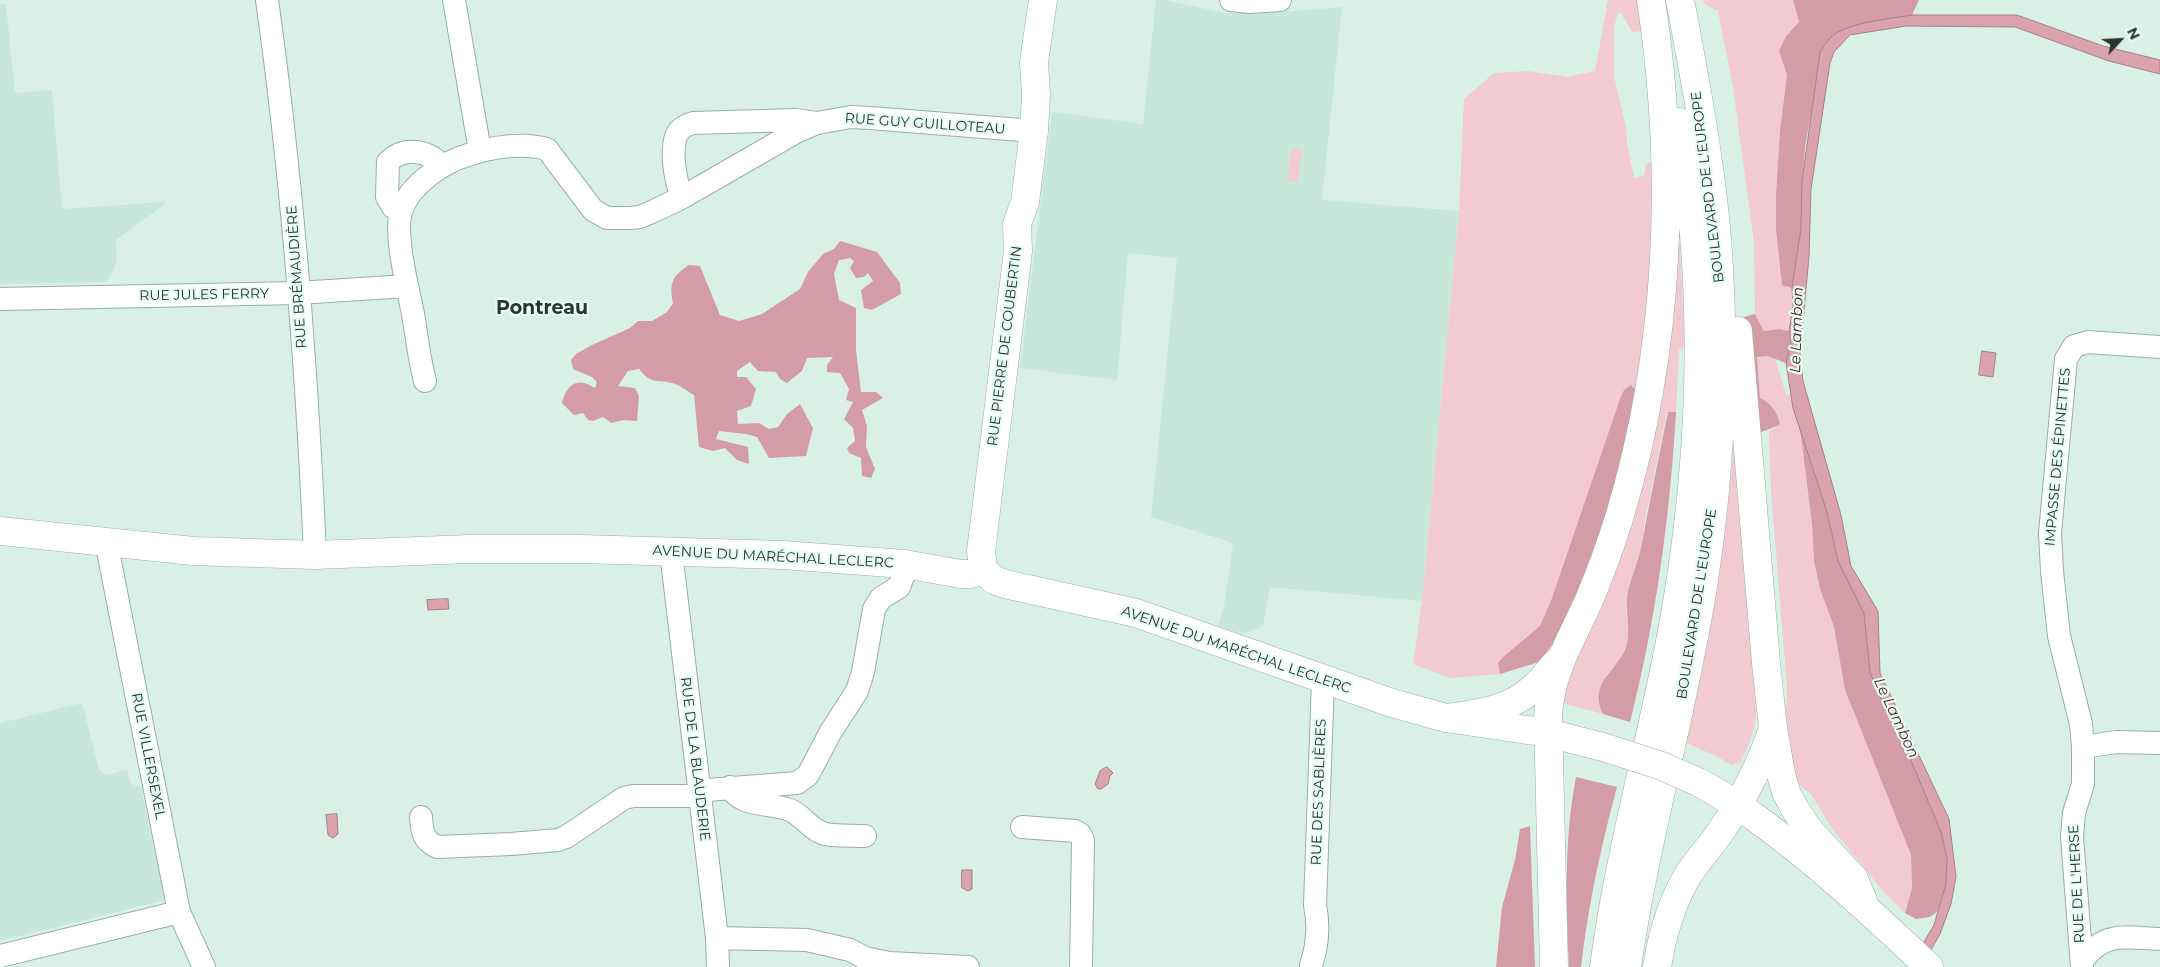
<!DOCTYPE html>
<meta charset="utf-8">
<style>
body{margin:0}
#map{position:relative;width:2160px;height:967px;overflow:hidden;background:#d9f0e7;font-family:Montserrat,sans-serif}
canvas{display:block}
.north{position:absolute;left:2095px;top:15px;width:50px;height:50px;-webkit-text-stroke:4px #e6fdf4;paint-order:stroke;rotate:65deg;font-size:14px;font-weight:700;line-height:20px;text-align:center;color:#2a332f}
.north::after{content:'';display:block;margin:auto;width:18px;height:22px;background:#2a332f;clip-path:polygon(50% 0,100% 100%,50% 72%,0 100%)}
</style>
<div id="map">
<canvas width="2160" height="967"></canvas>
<div class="north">N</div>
</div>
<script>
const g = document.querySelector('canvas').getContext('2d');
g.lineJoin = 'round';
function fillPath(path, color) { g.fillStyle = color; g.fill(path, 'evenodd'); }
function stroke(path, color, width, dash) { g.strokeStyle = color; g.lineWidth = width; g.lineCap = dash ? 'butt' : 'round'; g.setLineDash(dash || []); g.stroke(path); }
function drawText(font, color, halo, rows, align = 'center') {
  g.font = font + ' Montserrat,sans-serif'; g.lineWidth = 4.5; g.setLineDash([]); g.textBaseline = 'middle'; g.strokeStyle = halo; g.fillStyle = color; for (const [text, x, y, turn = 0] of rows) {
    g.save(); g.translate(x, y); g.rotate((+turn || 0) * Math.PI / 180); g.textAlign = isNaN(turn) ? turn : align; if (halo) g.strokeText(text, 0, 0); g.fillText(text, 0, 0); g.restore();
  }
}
fillPath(new Path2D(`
 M 1156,0 L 1164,0 L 1225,13 L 1284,12 L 1342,7 L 1322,200 L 1459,211 L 1422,601 L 1270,587 L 1263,626 L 1242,635 L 1218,626 L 1224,607 L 1233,543 L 1151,517 L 1177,258 L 1128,253 L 1117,380 L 1020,368 L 1052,112 L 1143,124 Z
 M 0,4 L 6,4 L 15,93 L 52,90 L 62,209 L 165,202 L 165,204 L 116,240 L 117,260 L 112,274 L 106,282 L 0,284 Z
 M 82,703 L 99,770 L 106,775 L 127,770 L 131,784 L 141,787 L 165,900 L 0,941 L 0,723 Z`), '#c8e7db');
fillPath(new Path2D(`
 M 1608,0 L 1638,0 L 1643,31 L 1632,32 L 1622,14 L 1618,13 L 1614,27 L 1614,76 L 1626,127 L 1627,143 L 1634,178 L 1644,176 L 1646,165 L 1657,157 L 1658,181 L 1640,394 L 1624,390 L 1552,598 L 1540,626 L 1503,657 L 1498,663 L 1500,674 L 1450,678 L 1413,664 L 1422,601 L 1459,211 L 1464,99 L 1494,73 L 1528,71 L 1567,77 L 1595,71 Z
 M 1703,0 L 1793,0 L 1799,22 L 1786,35 L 1779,51 L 1787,75 L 1780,130 L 1776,195 L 1776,230 L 1782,284 L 1792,288 L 1793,306 L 1789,331 L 1779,329 L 1764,331 L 1755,314 L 1754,243 L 1733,87 L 1718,11 L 1704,4 Z
 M 1291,148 L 1302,149 L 1298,182 L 1287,181 Z
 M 1671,244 L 1680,244 L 1685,348 L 1679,349 L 1676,412 L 1667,412 L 1645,520 L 1642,544 L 1628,590 L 1626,610 L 1629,630 L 1626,646 L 1618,662 L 1607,674 L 1598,703 L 1603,714 L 1562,703 L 1568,678 L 1597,610 Z
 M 1757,356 L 1767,356 L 1775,359 L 1786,394 L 1792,397 L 1800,428 L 1812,524 L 1814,561 L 1820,589 L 1834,627 L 1845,690 L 1911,855 L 1912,888 L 1905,913 L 1883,891 L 1833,830 L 1810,793 L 1800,786 L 1794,776 L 1786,714 L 1787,687 L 1771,491 L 1769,431 L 1780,425 L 1760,398 Z
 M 1734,440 L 1757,702 C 1756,725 1751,743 1740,763 L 1731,765 L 1716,756 L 1684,742 C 1710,642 1727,543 1734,440 Z`), '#f2cbd2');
fillPath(new Path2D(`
 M 1793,0 L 1919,0 L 1912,15 L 1860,25 L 1820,52 L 1817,84 L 1806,141 L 1802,181 L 1801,228 L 1792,288 L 1782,285 L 1776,230 L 1776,195 L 1780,130 L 1787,75 L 1779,51 L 1786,36 L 1799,22 Z
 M 840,241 L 877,252 L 900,283 L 901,294 L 872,310 L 864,308 L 861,290 L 873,281 L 868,273 L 864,277 L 856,278 L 850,268 L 854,261 L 850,258 L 839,260 L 834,274 L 839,300 L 856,308 L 856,350 L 861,392 L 876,392 L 883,398 L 862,410 L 867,426 L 866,447 L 875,469 L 871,478 L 862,476 L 861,458 L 849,453 L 847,448 L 855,441 L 853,428 L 844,419 L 853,402 L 846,400 L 849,389 L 840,373 L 827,372 L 827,365 L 833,357 L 807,358 L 802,371 L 787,383 L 780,379 L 776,372 L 758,371 L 750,362 L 737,371 L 737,377 L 746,377 L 756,389 L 751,406 L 737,411 L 738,424 L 759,423 L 769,429 L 778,427 L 787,414 L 800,404 L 813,428 L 806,456 L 769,458 L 757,437 L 746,434 L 719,431 L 716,439 L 748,447 L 749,464 L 737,460 L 725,448 L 713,451 L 699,447 L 694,395 C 687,391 680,385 672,383 C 655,379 652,385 639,369 L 628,371 L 618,386 L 635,388 L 639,396 L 637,421 L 624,420 L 611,423 L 603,417 L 593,421 L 588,420 L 583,413 L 574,415 L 562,403 C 564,393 571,380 584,383 C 587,383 592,387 595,388 L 597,382 L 592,377 L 573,369 L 571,360 L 576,354 L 592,345 L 630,328 L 638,321 L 652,321 L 667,312 L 673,303 C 669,283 672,276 689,265 L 700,266 L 720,315 L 739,321 L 762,314 L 800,289 L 808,272 L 823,254 L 834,249 Z
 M 1755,314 L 1764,331 L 1779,329 L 1789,331 L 1791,343 L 1786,363 L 1767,356 L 1757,357 L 1760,398 C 1771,403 1778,413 1780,425 L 1761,432 L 1754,424 L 1744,317 Z
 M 1631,385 L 1640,394 L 1616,499 L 1560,635 L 1539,662 L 1500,674 L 1498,663 L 1503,657 L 1540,626 L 1552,598 L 1620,399 L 1624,390 Z
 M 1668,412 L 1676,412 C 1670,516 1656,620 1630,722 L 1603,714 C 1587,681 1620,671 1627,643 C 1631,625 1624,610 1628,591 C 1632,575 1639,559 1642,543 C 1650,499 1659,456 1668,412 Z
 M 1800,428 L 1827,512 L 1838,561 L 1864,613 L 1870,672 L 1878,693 L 1899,732 L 1941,831 L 1947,858 L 1946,884 L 1938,911 L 1930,917 L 1916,919 L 1905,913 L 1912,888 L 1911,855 L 1845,690 L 1834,627 L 1820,589 L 1814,561 L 1812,524 Z
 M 1576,777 L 1617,787 C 1601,846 1588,906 1581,967 L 1569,967 C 1566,905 1564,839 1576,777 Z
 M 1530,826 L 1535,967 L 1496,967 L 1502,907 L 1515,860 L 1520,829 Z`), '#d49ca7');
const water = new Path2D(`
 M 1912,15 L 2017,15 L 2103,46 L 2160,60 L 2160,74 L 2109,61 L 2015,27 L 1906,26 L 1850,35 L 1834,52 L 1830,63 L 1811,189 L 1809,256 L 1800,354 L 1803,381 L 1841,515 L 1851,566 L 1878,611 L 1880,673 L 1949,819 L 1956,877 L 1951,904 L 1940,934 L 1921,967 L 1909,967 L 1934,925 L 1946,884 L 1947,858 L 1941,832 L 1899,732 L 1878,693 L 1870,672 L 1864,613 L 1838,561 L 1827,512 L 1793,408 L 1786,363 L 1791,343 L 1789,331 L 1793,306 L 1792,288 L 1801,228 L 1802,181 L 1820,52 C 1825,44 1830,36 1838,32 C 1860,21 1889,19 1912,15 Z
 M 1982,351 L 1996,353 L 1993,377 L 1979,375 Z
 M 448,599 L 449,609 L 428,610 L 427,600 Z
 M 1107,767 L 1113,773 L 1110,776 L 1108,784 L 1101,789 L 1098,789 L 1095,784 L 1100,771 Z
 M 337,814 L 338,834 L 333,838 L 328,835 L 326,815 Z
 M 962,870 L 972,870 L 972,889 L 968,891 L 962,888 Z`);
fillPath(water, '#daa3ae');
stroke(water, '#a58188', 1);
const minor = new Path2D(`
 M 267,0 C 293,184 307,370 315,555
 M 454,0 L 480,151
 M 1231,0 L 1250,2 L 1280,0
 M 683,197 C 675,184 670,149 677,134 C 680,128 686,125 693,123 L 796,120 L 816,123
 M 401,212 L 393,207 L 387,197 L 388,162 C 404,146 428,150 442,166
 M 0,299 L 298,293 L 407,286
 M 425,381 C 419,359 417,337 413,314 C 408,289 394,235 401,212 C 408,186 443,162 468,155 C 491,147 523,142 547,149 L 593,210 L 607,218 L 629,218 L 640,217 L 654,211 L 683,197 L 796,132 L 817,123 L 851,117 L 870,118 L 1034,131
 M 106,541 L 179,912 L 204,967
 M 671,552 L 717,938 L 718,967
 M 2083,747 L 2116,742 L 2160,743
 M 730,787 C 741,808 771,802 790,810 C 802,815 809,828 822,833 C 834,837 851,835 865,836
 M 421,817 C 422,832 423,840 437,847 L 511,844 L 558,840 L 566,837 L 624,798 L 633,796 L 691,796 L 707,790 L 797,783 L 808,775 L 830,733 L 857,691 L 863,672 L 874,609 L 881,598 L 899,587 L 904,574 L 904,564
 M 1022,827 L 1075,831 L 1080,834 L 1083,840 L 1081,967
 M 717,938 L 807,940 L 850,950 L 865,958 L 889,963 L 968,967
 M 0,956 L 179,912
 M 2082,961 C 2105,930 2126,938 2160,939
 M 1311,965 C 1318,945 1319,925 1315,905 L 1323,680
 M 2082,967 L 2072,837 L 2074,813 L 2083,784 L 2083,747 L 2081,724 L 2059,636 L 2052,571 L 2050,533 L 2066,359 L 2074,346 L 2088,342 L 2160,347`);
const major = new Path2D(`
 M 0,531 L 193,551 L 315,555 L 469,549 L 581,549 L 783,555 L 904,564 L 961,574 L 971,574 L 983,569
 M 983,569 L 994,580 L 1005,584 L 1136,613 L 1392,703 L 1446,718 L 1548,733 L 1603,747
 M 983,569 L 981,551 L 1018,251 L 1017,224 L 1025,202 L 1034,131 L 1036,95 L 1034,62 L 1043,0
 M 1698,782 C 1742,805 1778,834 1816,865 C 1855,898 1892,932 1929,967`);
const highway = new Path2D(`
 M 1738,331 L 1766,663 L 1773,728 L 1781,774 L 1786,792 L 1795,809 L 1808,829 L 1854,879 L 1866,908
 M 1446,718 C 1476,714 1507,711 1531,690 C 1540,683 1547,673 1555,664
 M 1554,967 L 1548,716 C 1551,670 1571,641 1589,600 C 1601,572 1611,544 1620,515 C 1670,348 1677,172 1651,0
 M 1604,967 C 1619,852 1652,740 1673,626 C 1703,460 1708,289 1680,122
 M 1627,967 C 1645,839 1683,714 1703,586 C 1721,471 1726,354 1717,238 C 1710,158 1695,79 1680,0
 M 1657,967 C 1662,936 1670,907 1685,880 C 1694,863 1709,849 1719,834 C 1741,802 1761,765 1773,728`);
stroke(minor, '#99afa6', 24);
stroke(major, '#99afa6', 29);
stroke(highway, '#99afa6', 29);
stroke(minor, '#fff', 22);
stroke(major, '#fff', 28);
stroke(highway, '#fff', 28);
const majorBridge = new Path2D(`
 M 1603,747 L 1662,766 L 1698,782`);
stroke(majorBridge, '#99afa6', 29, []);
stroke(majorBridge, '#fff', 28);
drawText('14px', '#2a332f', '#e6fdf4', [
 ["RUE GUY GUILLOTEAU",925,124,4],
 ["BOULEVARD DE L'EUROPE",1708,187,-97],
 ["RUE BRÉMAUDIÈRE",297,277,-94],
 ["RUE JULES FERRY",204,295,-1],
 ["RUE PIERRE DE COUBERTIN",1005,346,-83],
 ["IMPASSE DES ÉPINETTES",2058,457,-85],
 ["AVENUE DU MARÉCHAL LECLERC",773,557,3],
 ["BOULEVARD DE L'EUROPE",1697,604,-81],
 ["AVENUE DU MARÉCHAL LECLERC",1236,650,19],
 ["RUE VILLERSEXEL",148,756,79],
 ["RUE DE LA BLAUDERIE",695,759,83],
 ["RUE DES SABLIÈRES",1319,792,-88],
 ["RUE DE L'HERSE",2077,884,-93]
]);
drawText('italic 15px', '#57162a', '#e6fdf4', [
 ["Le Lambon",1797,330,-88],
 ["Le Lambon",1896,718,65]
]);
drawText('bold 19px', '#2a332f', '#e6fdf4', [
 ["Pontreau",542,308]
]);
</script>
